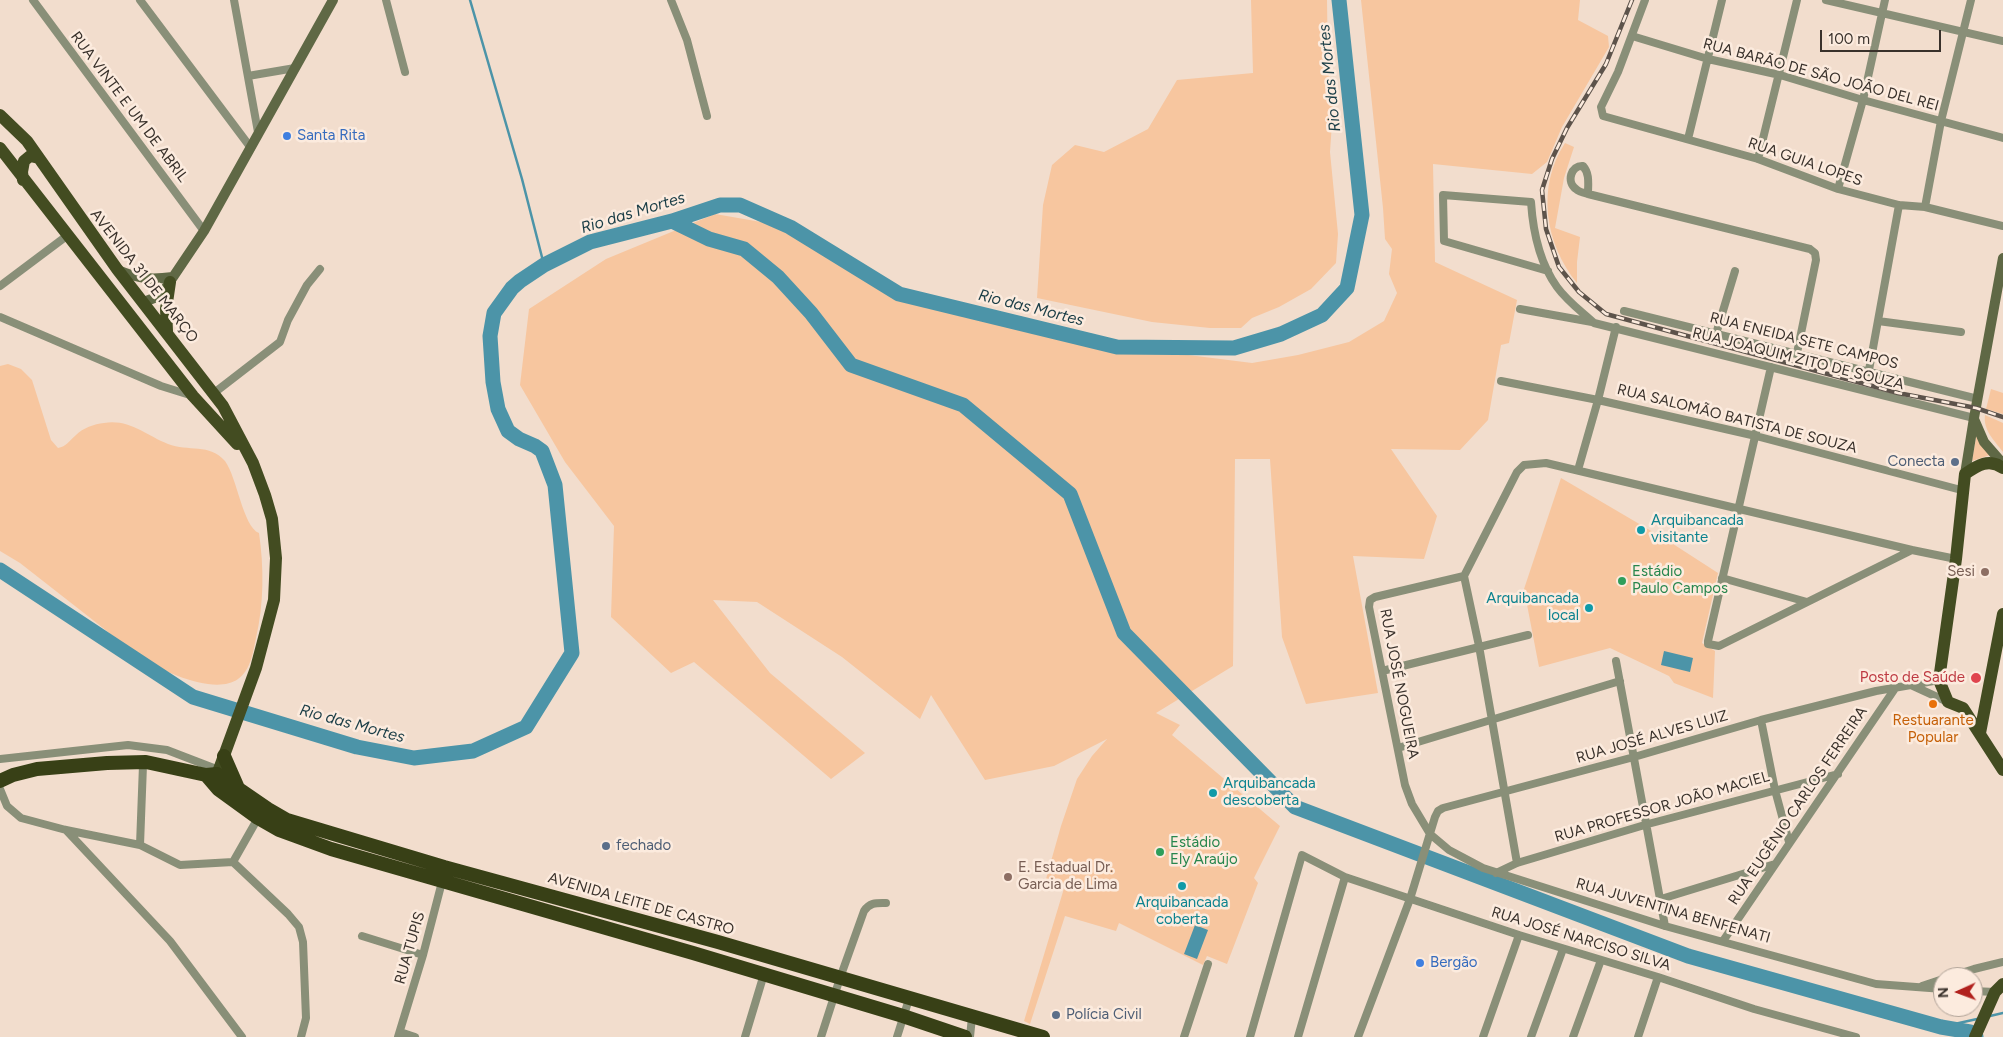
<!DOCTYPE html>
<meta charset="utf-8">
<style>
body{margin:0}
#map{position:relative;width:2003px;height:1037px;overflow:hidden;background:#f2ddcd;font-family:Figtree,sans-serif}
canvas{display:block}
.north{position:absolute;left:1933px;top:967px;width:50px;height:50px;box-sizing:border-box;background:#fcebde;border:1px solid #aea196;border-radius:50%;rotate:268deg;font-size:14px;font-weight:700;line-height:20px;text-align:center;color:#39312b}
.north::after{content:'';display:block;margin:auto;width:18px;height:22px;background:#b1211d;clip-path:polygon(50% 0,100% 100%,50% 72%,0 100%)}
.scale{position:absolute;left:1820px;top:30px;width:121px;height:22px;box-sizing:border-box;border:2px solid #39312b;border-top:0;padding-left:6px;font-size:15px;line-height:18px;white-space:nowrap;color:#39312b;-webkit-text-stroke:4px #fcebde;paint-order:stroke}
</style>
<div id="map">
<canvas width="2003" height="1037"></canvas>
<div class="north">N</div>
<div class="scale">100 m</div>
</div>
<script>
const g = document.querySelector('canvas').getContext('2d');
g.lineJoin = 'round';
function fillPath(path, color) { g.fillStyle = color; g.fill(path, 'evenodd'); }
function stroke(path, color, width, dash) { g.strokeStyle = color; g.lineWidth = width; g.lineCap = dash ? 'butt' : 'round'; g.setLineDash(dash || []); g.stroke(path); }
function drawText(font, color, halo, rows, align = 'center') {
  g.font = font + ' Figtree,sans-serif'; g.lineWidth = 5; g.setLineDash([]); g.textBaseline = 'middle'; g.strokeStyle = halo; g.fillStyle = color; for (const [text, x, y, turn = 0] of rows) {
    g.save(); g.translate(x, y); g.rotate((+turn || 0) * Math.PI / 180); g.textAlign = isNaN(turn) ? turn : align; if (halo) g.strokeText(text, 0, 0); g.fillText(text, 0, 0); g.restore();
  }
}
fillPath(new Path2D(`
 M 1251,0 L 1327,0 L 1328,72 L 1334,93 L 1330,152 L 1338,234 L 1336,263 L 1311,289 L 1279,307 L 1252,318 L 1241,328 L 1210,328 L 1152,322 L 1037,298 L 1043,205 L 1052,165 L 1075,145 L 1104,152 L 1148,129 L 1177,80 L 1253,73 Z
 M 1361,0 L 1580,0 L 1578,20 L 1608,36 L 1609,47 L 1562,127 L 1547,162 L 1532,174 L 1433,164 L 1435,262 L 1517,300 L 1509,343 L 1501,345 L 1488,420 L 1460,450 L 1391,449 L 1437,516 L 1424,559 L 1353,556 L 1378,693 L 1306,704 L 1282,637 L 1270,459 L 1235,459 L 1233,666 L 1156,713 L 1180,725 L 1172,735 L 1280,826 L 1254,878 L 1258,883 L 1227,964 L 1207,956 L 1203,965 L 1119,923 L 1116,931 L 1065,916 L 1030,1024 L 1024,1021 L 1065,885 L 1046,879 L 1061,826 L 1077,779 L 1092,756 L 1107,739 L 1054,766 L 985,780 L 931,695 L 920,719 L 842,657 L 757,602 L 713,600 L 770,673 L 865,753 L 831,779 L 694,662 L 671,673 L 611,617 L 614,526 L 565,462 L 520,385 L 529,309 L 606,259 L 715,214 L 790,227 L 899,294 L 1117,346 L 1252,363 L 1298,355 L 1349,342 L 1384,321 L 1397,293 L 1389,274 L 1392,249 L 1385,239 L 1383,208 Z
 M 1565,143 L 1574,147 L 1564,178 L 1555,228 L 1580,237 L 1577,262 L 1577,283 C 1545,244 1536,187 1565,143 Z
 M 8,364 L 21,369 L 32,380 L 51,440 L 58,448 C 66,447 70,440 76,435 C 83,428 94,424 104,423 C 130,419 145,435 168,444 C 188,452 210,443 225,461 C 237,477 243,527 259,533 C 264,567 264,604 256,638 C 253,652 251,670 238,679 C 216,695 167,673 146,661 C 129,650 113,636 98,624 C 72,604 46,583 20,563 L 0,551 L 0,366 Z
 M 1991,389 L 2003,393 L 2003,414 L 1986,409 Z
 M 1985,415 L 2003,423 L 2003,452 C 1994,440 1983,430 1985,415 Z
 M 1977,432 L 1990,455 L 1972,461 Z
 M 1561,478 L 1670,542 L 1718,573 L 1702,643 L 1715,651 L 1713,698 L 1674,683 L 1669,676 L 1610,648 L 1539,667 L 1524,589 Z`), '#f7c69f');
fillPath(new Path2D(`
 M 1664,651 L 1693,658 L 1690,672 L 1661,665 Z
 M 1195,925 L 1208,930 L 1197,959 L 1184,954 Z`), '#4c94a8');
stroke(new Path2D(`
 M 470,0 L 522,179 L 544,265
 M 1990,1016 L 2003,1013
 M 1941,1027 L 1977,1019`), '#4c94a8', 2.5);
stroke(new Path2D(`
 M 672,221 L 709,239 L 744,249 L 778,277 L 811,313 L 851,365 L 963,405 L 1070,494 L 1124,633 L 1295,807 L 1688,956 L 1941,1027 L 1970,1032 L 1976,1037
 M 0,570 L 193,697 L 357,747 L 414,758 L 473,751 L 526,727 L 572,653 L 555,485 L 542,451 L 535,446 L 519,439 L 508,431 L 498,409 L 493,382 L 490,336 L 494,313 L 512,288 L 520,281 L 544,265 L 590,242 L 672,221 L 720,205 L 740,205 L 790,227 L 899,294 L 1117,347 L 1234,348 L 1281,334 L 1322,315 L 1347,288 L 1362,215 L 1339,0`), '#4c94a8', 15);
stroke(new Path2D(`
 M 33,0 L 204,231
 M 140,0 L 251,148
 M 234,0 L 258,132
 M 386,0 L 405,72
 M 671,0 L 687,40 L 707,116
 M 1645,0 L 1618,72 L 1601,107 L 1603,116 L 1758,159 L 1838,189 L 1899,205 L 1925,207 L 2003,226
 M 1826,0 L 2003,41
 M 1632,36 L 1708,59 L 1780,75 L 1863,100 L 2003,138
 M 248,76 L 295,68
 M 1688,139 L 1722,0
 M 1758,159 L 1797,0
 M 1838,189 L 1863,100 L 1885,0
 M 1588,194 C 1588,184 1590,174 1583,166 C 1571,165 1566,182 1576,189 C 1579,192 1584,193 1588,194 L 1810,249 L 1815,253 L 1816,260 L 1797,353
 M 1925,207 L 1941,121 L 1971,0
 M 1548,271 L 1444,241 L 1443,195 L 1531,202 C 1533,232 1539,262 1557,287 C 1567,301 1582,312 1594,323 L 1974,418
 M 0,286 L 68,235
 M 1520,309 L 1592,322
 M 1624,311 L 1978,399
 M 0,317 L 161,386 L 193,396
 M 1878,321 L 1961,332
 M 1716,334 L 1735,271
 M 1771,367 L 1708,641 L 1708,644 L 1719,646 L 1912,550 L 1956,559
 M 1869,370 L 1899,205
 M 1501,381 L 1598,400 L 1756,436 L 1965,491
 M 214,393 L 280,342 L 288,320 L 307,285 L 320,269
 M 1578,470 L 1598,400 L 1616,327
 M 1464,576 L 1375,597 L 1370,600 L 1369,607 L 1405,785 L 1412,804 L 1430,834 L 1449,850 L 1483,868 L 1665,926 L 1876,984 L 1943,989
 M 1722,578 L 1807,602
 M 1616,661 L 1665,926
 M 1382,671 L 1528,635
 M 1939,680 L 1911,685 L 1948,702
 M 1761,720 L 1775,790 L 1789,842
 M 1398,748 L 1620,681
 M 0,759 L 128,745 L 167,750 L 219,770
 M 0,789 L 7,806 L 21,818 L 66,830 L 140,845 L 180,865 L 233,862 L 288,914 L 299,927 L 303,942 L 306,1018 L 301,1037
 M 66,830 L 170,941 L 242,1037
 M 140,845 L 143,765 L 146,762
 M 233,862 L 258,818
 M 1517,863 L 1479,646 L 1464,576 L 1517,472 L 1524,465 L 1546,463 L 1912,550
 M 1496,873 L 1517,863 L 1648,824 L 1838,774
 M 1661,899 L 1775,864
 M 362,936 L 423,955
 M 1723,941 L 1896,687
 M 1949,977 L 1974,969 L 2003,962
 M 1922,986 L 1943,979
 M 1973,991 L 1995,992
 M 400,1032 L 415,1037
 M 398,1037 L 423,955 L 443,878
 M 745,1037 L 764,974
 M 821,1037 L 840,978 L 864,911 C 870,902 877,903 886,903
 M 897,1037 L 909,999
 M 970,1037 L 972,1017
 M 1184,1037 L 1208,964
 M 1250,1037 L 1302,855 L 1345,877 L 1519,935 L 1658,977 L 1754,1009 L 1856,1037
 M 1298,1037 L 1345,877
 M 1358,1037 L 1410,899 L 1435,817 L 1438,811 L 1443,808 L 1634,757 L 1761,720 L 1876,691 L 1911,685
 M 1483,1037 L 1519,935
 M 1531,1037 L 1563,949
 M 1573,1037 L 1601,960
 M 1638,1037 L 1658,977`), '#898f78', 8);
stroke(new Path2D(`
 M 118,270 C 139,279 150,280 173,277
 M 144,302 L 154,298 L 165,289 L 204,231 L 333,0
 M 1974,419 L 1984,442 L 2003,464
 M 1965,474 L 1974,418 L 2003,258`), '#5f6845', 10);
stroke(new Path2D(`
 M 0,115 L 27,141 L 117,269 L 223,406 L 253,463 L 265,495 L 272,519 L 276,558 L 274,600 L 256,668 L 214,783
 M 0,148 L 193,396 L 237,444
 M 23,180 L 22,172 L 24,161 L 30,156 L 39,158
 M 167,331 L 166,309 L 170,282
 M 2003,468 C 1989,458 1978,465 1965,474 L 1956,559 L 1939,680 L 1948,702 L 1963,708 L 2003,770
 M 1980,733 L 2003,614
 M 1975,1037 L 1995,992 L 2003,984`), '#434c21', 12);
stroke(new Path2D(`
 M 224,756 L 238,788
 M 206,775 L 218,789 L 258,818 L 279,830 L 331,849 L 693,953 L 903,1016 L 965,1037
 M 0,781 L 13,775 L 37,769 L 107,763 L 146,762 L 206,775 L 217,774 L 268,809 L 287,820 L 444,867 L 718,942 L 1043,1037`), '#384016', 14);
const rail = new Path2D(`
 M 1632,0 L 1606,64 L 1567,128 L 1552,159 L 1542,190 L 1546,229 L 1559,267 L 1579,292 L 1606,314 L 1898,393 L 1976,408 L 2003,417`);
stroke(rail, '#5d534b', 4.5);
stroke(rail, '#fcebde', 2.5, [8]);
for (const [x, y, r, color] of [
 [287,136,5,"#3f7fe0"],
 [1955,462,5,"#5c6f8a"],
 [1641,530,5,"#0f9aa8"],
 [1985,572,5,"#8d6e63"],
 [1622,581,5,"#2e9e5b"],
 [1589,608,5,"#0f9aa8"],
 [1976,678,6,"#e0444e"],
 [1933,704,5,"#e8710a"],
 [1213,793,5,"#0f9aa8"],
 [606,846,5,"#5c6f8a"],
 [1160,852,5,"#2e9e5b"],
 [1008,877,5,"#8d6e63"],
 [1182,886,5,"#0f9aa8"],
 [1420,963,5,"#3f7fe0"],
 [1056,1015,5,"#5c6f8a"]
]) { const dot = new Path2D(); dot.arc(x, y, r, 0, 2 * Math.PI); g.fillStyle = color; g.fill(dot); stroke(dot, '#fcebde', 2); }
drawText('15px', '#39312b', '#fcebde', [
 ["RUA BARÃO DE SÃO JOÃO DEL REI",1821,75,15],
 ["RUA VINTE E UM DE ABRIL",129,107,53],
 ["RUA GUIA LOPES",1805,162,19],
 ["AVENIDA 31 DE MARÇO",144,276,52],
 ["RUA ENEIDA SETE CAMPOS",1804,341,14],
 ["RUA JOAQUIM ZITO DE SOUZA",1798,359,14],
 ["RUA SALOMÃO BATISTA DE SOUZA",1737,419,14],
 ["RUA JOSÉ NOGUEIRA",1399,684,79],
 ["RUA JOSÉ ALVES LUIZ",1652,737,-16],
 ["RUA EUGÊNIO CARLOS FERREIRA",1798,806,-56],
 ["RUA PROFESSOR JOÃO MACIEL",1662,807,-16],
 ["AVENIDA LEITE DE CASTRO",641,904,16],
 ["RUA JUVENTINA BENFENATI",1673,911,16],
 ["RUA JOSÉ NARCISO SILVA",1581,939,17],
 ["RUA TUPIS",410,948,-74]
]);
drawText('15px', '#366cbe', '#fcebde', [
 ["Santa Rita",297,136],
 ["Bergão",1430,963]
], 'left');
drawText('15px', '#4e5e75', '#fcebde', [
 ["Conecta",1945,462,"right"],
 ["fechado",616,846],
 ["Polícia Civil",1066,1015]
], 'left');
drawText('15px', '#0d838f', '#fcebde', [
 ["Arquibancada",1651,521],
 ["visitante",1651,538],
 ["Arquibancada",1579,599,"right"],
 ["local",1579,616,"right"],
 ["Arquibancada",1223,784],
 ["descoberta",1223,801],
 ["Arquibancada",1182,903,"center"],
 ["coberta",1182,920,"center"]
], 'left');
drawText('15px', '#27864d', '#fcebde', [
 ["Estádio",1632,572],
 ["Paulo Campos",1632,589],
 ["Estádio",1170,843],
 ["Ely Araújo",1170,860]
], 'left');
drawText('15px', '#785e54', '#fcebde', [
 ["Sesi",1975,572],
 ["E. Estadual Dr.",1018,868,"left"],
 ["Garcia de Lima",1018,885,"left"]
], 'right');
drawText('15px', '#be3a42', '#fcebde', [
 ["Posto de Saúde",1965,678]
], 'right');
drawText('15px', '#c56008', '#fcebde', [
 ["Restuarante",1933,721],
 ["Popular",1933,738]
]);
drawText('italic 16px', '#1a3d46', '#fcebde', [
 ["Rio das Mortes",1330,78,-96],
 ["Rio das Mortes",633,213,-17],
 ["Rio das Mortes",1031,308,14],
 ["Rio das Mortes",352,724,15]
]);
</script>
